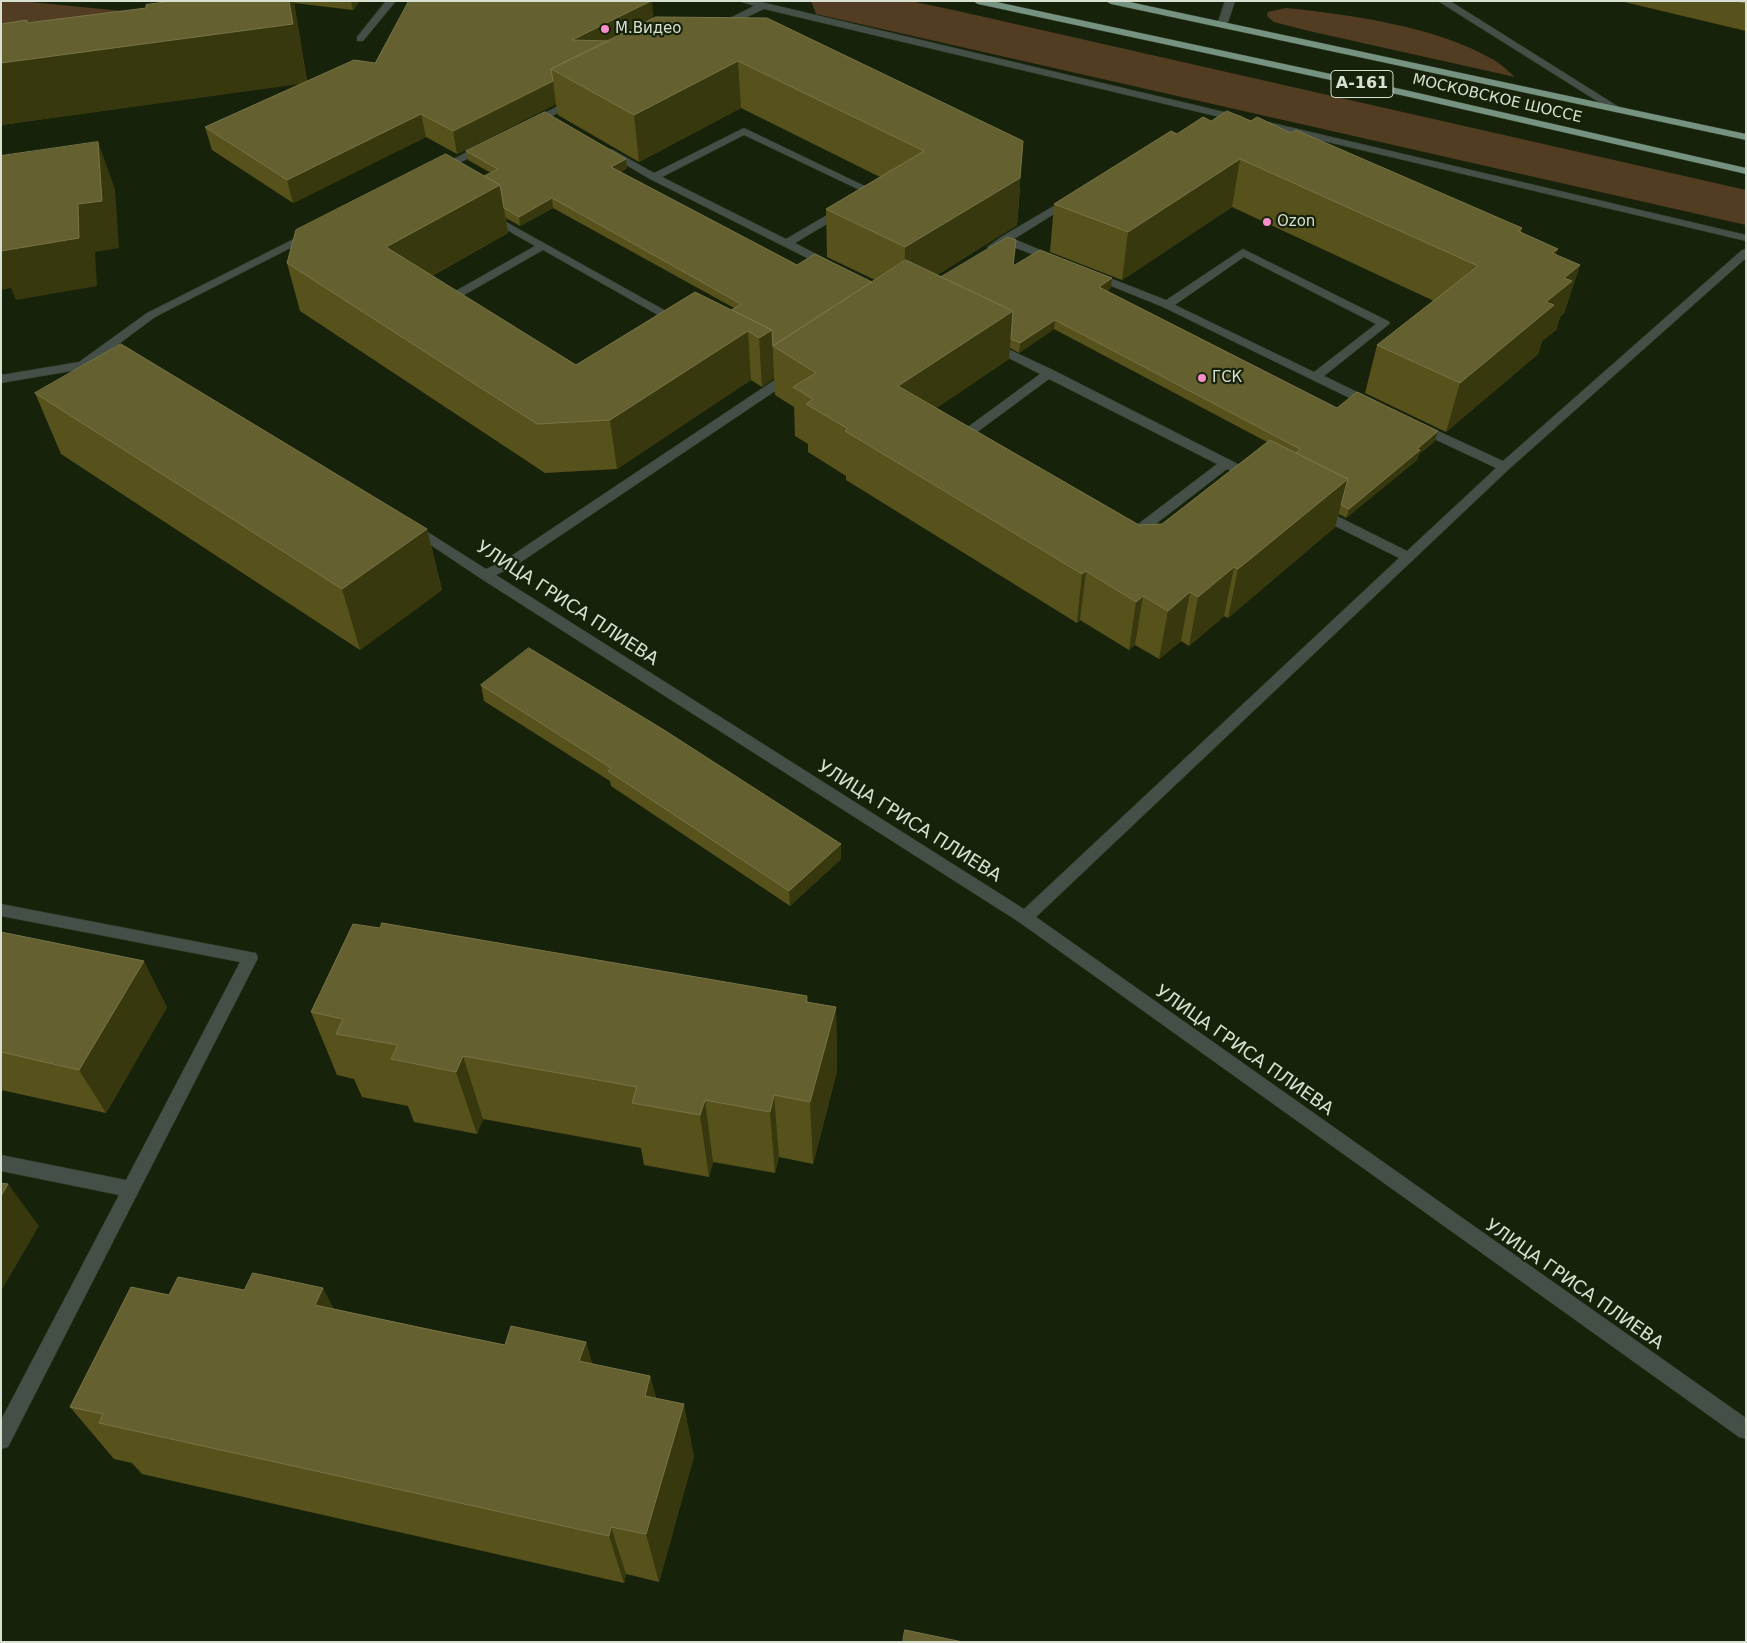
<!DOCTYPE html>
<meta charset="utf-8">
<style>
body{margin:0}
#map{position:relative;width:1747px;height:1643px;overflow:hidden;background:#17220b;font-family:"DejaVu Sans",sans-serif}
canvas{display:block}
.frame{position:absolute;inset:0;border:2px solid #d8e0d1;pointer-events:none}
</style>
<div id="map">
<canvas width="1747" height="1643"></canvas>
<div class="frame"></div>
</div>
<script>
const g = document.querySelector('canvas').getContext('2d');
g.lineJoin = 'round';
function fillPath(path, color) { g.fillStyle = color; g.fill(path, 'evenodd'); }
function stroke(path, color, width, dash) { g.strokeStyle = color; g.lineWidth = width; g.lineCap = dash ? 'butt' : 'round'; g.setLineDash(dash || []); g.stroke(path); }
function drawText(font, color, halo, rows, align = 'center') {
  g.font = font + ' "DejaVu Sans",sans-serif'; g.lineWidth = 4.5; g.setLineDash([]); g.textBaseline = 'middle'; g.strokeStyle = halo; g.fillStyle = color; for (const [text, x, y, turn = 0] of rows) {
    g.save(); g.translate(x, y); g.rotate((+turn || 0) * Math.PI / 180); g.textAlign = isNaN(turn) ? turn : align; if (halo) g.strokeText(text, 0, 0); g.fillText(text, 0, 0); g.restore();
  }
}
fillPath(new Path2D(`
 M 1,1 L 20,1 L 184,17 L 1,57 Z
 M 811,1 L 910,1 L 958,11 L 1746,190 L 1746,225 L 816,14 Z
 M 1286,8 C 1351,15 1436,26 1494,60 C 1501,64 1508,71 1515,77 L 1309,31 L 1274,22 L 1267,16 L 1268,12 Z`), '#523d23');
const minor = new Path2D(`
 M 386,1 L 396,1 L 363,41 L 357,41 L 357,37 Z
 M 739,1 L 757,1 L 1241,116 L 1246,119 L 1241,122 L 764,9 L 724,28 L 718,28 L 718,24 L 754,6 Z
 M 1225,1 L 1235,1 L 1227,25 L 1222,28 L 1217,25 Z
 M 1438,1 L 1450,1 L 1622,109 L 1617,112 L 1613,111 Z
 M 576,97 L 580,98 L 580,102 L 536,124 L 532,125 L 527,122 Z
 M 1264,121 L 1746,235 L 1746,241 L 1260,126 L 1259,124 Z
 M 744,128 L 877,192 L 868,198 L 860,198 L 859,196 L 864,192 L 744,135 L 662,177 L 786,239 L 839,208 L 847,208 L 848,210 L 847,212 L 795,243 L 833,263 L 835,265 L 833,267 L 825,267 L 650,179 L 604,152 L 609,149 L 613,150 L 654,173 Z
 M 484,143 L 488,144 L 489,146 L 488,148 L 442,172 L 438,173 L 433,170 Z
 M 1071,196 L 1076,199 L 1075,201 L 1014,239 L 1057,257 L 1059,259 L 1057,261 L 1049,261 L 1006,244 L 993,250 L 987,247 L 1001,237 Z
 M 490,213 L 682,320 L 684,322 L 678,325 L 674,324 L 543,250 L 457,299 L 461,303 L 459,305 L 451,305 L 443,299 L 445,297 L 535,246 L 486,218 L 485,216 L 486,214 Z
 M 310,231 L 314,232 L 315,234 L 314,236 L 155,317 L 96,361 L 108,362 L 110,365 L 108,368 L 83,369 L 1,383 L 1,375 L 79,362 L 147,313 Z
 M 1243,249 L 1388,321 L 1390,323 L 1388,325 L 1324,376 L 1376,401 L 1378,404 L 1376,407 L 1368,407 L 1163,307 L 1089,277 L 1087,275 L 1093,272 L 1097,273 L 1166,300 ZM 1244,257 L 1376,324 L 1314,372 L 1175,305 Z
 M 1746,249 L 1746,258 L 1508,470 L 1036,917 L 1746,1418 L 1746,1439 L 1739,1437 L 1019,922 L 480,578 L 407,529 L 408,526 L 418,526 L 486,569 L 505,560 L 788,371 L 796,371 L 798,374 L 796,377 L 515,566 L 496,575 L 1024,909 L 1399,558 L 1315,516 L 1314,513 L 1315,510 L 1325,510 L 1407,551 L 1496,468 L 1415,430 L 1413,427 L 1415,424 L 1423,424 L 1503,461 L 1742,250 Z
 M 993,342 L 1053,370 L 1230,460 L 1255,473 L 1257,476 L 1251,480 L 1227,469 L 1135,540 L 1125,540 L 1123,537 L 1125,534 L 1217,464 L 1049,379 L 961,444 L 953,444 L 951,441 L 953,438 L 1040,374 L 989,348 L 987,346 L 989,344 Z
 M 1,904 L 250,952 L 256,953 L 258,958 L 8,1447 L 1,1449 L 1,1420 L 119,1195 L 1,1171 L 1,1155 L 126,1180 L 240,962 L 1,916 Z`);
const highway = new Path2D(`
 M 973,1 L 992,1 L 1405,90 L 1746,168 L 1746,174 L 1405,96 L 978,4 Z
 M 1106,1 L 1125,1 L 1746,134 L 1746,140 L 1111,4 Z`);
stroke(minor, '#323d27', 1);
stroke(highway, '#323d27', 1);
fillPath(minor, '#434f47');
fillPath(highway, '#769381');
fillPath(new Path2D(`
 M 172,1 L 360,1 L 353,10 L 294,3 L 307,81 L 375,63 L 653,19 L 1020,188 L 1017,225 L 937,275 L 941,277 L 1014,266 L 1112,278 L 1111,288 L 1107,291 L 1337,408 L 1438,431 L 1435,441 L 1419,454 L 1417,460 L 1346,518 L 1339,514 L 1335,527 L 1228,618 L 1224,616 L 1189,646 L 1181,641 L 1159,659 L 1135,645 L 1129,650 L 1080,620 L 1077,623 L 846,480 L 846,476 L 808,452 L 808,444 L 795,436 L 794,407 L 775,395 L 774,378 L 762,387 L 751,380 L 617,469 L 545,473 L 300,311 L 287,263 L 491,173 L 468,160 L 466,151 L 626,159 L 627,168 L 621,172 L 797,265 L 872,282 L 875,280 L 827,257 L 826,209 L 880,177 L 741,108 L 639,162 L 558,115 L 556,104 L 457,154 L 426,137 L 293,203 L 212,150 L 205,127 L 303,83 L 1,125 L 1,24 L 29,23 L 146,8 ZM 553,208 L 734,308 L 576,365 L 432,276 L 508,233 L 506,218 L 520,226 ZM 1054,329 L 1267,442 L 1162,524 L 1139,525 L 936,408 L 1009,359 L 1010,348 L 1019,353 Z
 M 1620,1 L 1746,1 L 1746,31 Z
 M 1211,121 L 1251,121 L 1291,133 L 1522,228 L 1521,232 L 1556,255 L 1580,265 L 1564,313 L 1560,317 L 1556,330 L 1542,341 L 1538,354 L 1446,432 L 1365,393 L 1377,345 L 1434,301 L 1232,207 L 1122,280 L 1050,252 L 1054,204 L 1177,134 Z
 M 35,393 L 427,529 L 442,590 L 360,650 L 61,454 Z
 M 481,685 L 841,859 L 790,906 L 611,786 L 610,781 L 484,701 Z
 M 380,928 L 807,996 L 808,1002 L 836,1007 L 837,1071 L 813,1164 L 779,1157 L 775,1173 L 713,1162 L 709,1177 L 644,1165 L 641,1148 L 483,1119 L 477,1134 L 414,1122 L 408,1106 L 362,1097 L 354,1079 L 337,1075 L 311,1012 Z
 M 1,932 L 167,1007 L 106,1113 L 1,1090 Z
 M 169,1295 L 334,1309 L 505,1345 L 586,1342 L 592,1364 L 650,1376 L 656,1398 L 694,1456 L 659,1582 L 626,1574 L 624,1583 L 142,1474 L 132,1463 L 114,1459 L 70,1407 Z`), '#57511c');
fillPath(new Path2D(`
 M 289,1 L 294,1 L 307,83 L 1,125 L 1,63 L 27,23 L 27,20 L 41,58 Z
 M 351,1 L 360,1 L 353,10 Z
 M 652,1 L 654,23 L 575,63 L 572,40 Z
 M 738,61 L 741,108 L 639,162 L 634,115 Z
 M 553,81 L 556,104 L 457,154 L 453,131 Z
 M 421,114 L 426,137 L 293,203 L 287,180 Z
 M 1023,141 L 1017,225 L 904,295 L 905,247 Z
 M 98,142 L 115,189 L 119,248 L 95,252 L 97,286 L 16,300 L 11,288 L 1,290 L 1,251 L 78,204 Z
 M 626,159 L 627,168 L 613,176 L 611,167 Z
 M 1240,159 L 1232,207 L 1122,280 L 1128,232 Z
 M 500,185 L 508,233 L 397,295 L 386,247 Z
 M 552,198 L 553,208 L 520,226 L 519,217 Z
 M 1558,249 L 1542,297 L 1552,253 Z
 M 1580,265 L 1564,313 L 1560,317 L 1556,330 L 1542,341 L 1538,354 L 1446,432 L 1460,383 L 1546,302 L 1564,278 Z
 M 1112,278 L 1111,288 L 1098,296 L 1099,287 Z
 M 1013,311 L 1009,359 L 897,435 L 898,386 Z
 M 1055,320 L 1054,329 L 1019,353 L 1020,343 Z
 M 772,330 L 774,378 L 762,387 L 759,338 Z
 M 748,331 L 751,380 L 617,469 L 610,420 Z
 M 1438,431 L 1435,441 L 1419,454 L 1417,460 L 1346,518 L 1349,509 Z
 M 1348,479 L 1335,527 L 1228,618 L 1238,569 Z
 M 427,529 L 442,590 L 360,650 L 342,589 Z
 M 1234,567 L 1224,616 L 1189,646 L 1198,597 Z
 M 1086,571 L 1080,620 L 1077,623 L 1082,574 Z
 M 1190,592 L 1181,641 L 1159,659 L 1168,611 Z
 M 1143,596 L 1135,645 L 1129,650 L 1136,602 Z
 M 841,844 L 841,859 L 790,906 L 789,891 Z
 M 144,961 L 167,1007 L 106,1113 L 79,1070 Z
 M 836,1007 L 837,1071 L 813,1164 L 810,1102 Z
 M 463,1056 L 483,1119 L 477,1134 L 456,1072 Z
 M 774,1095 L 779,1157 L 775,1173 L 770,1112 Z
 M 705,1100 L 713,1162 L 709,1177 L 700,1115 Z
 M 8,1184 L 39,1226 L 1,1291 L 1,1196 Z
 M 323,1288 L 352,1344 L 315,1305 Z
 M 586,1342 L 602,1397 L 579,1361 Z
 M 650,1376 L 663,1429 L 645,1396 Z
 M 684,1404 L 694,1456 L 659,1582 L 646,1534 Z
 M 611,1527 L 626,1574 L 624,1583 L 609,1536 Z`), '#37380d');
const building = new Path2D(`
 M 172,1 L 289,1 L 293,24 L 1,63 L 1,24 L 27,20 L 27,23 L 146,8 L 146,5 Z
 M 409,1 L 651,1 L 572,40 L 609,41 L 551,69 L 553,81 L 453,131 L 421,114 L 287,180 L 205,127 L 354,60 L 375,63 Z
 M 1737,1 L 1746,1 L 1746,3 Z
 M 656,17 L 767,18 L 1023,141 L 1020,178 L 905,247 L 826,209 L 924,151 L 738,61 L 634,115 L 551,69 Z
 M 1227,111 L 1251,121 L 1257,117 L 1291,133 L 1296,130 L 1522,228 L 1518,231 L 1558,249 L 1552,253 L 1580,265 L 1564,278 L 1572,281 L 1546,302 L 1554,305 L 1460,383 L 1377,345 L 1478,266 L 1240,159 L 1128,232 L 1054,204 L 1171,131 L 1177,134 L 1203,117 L 1211,121 Z
 M 545,112 L 626,159 L 611,167 L 797,265 L 815,254 L 872,282 L 773,346 L 772,330 L 732,310 L 741,304 L 552,198 L 519,217 L 504,208 L 500,185 L 484,176 L 498,169 L 466,151 Z
 M 98,142 L 102,201 L 78,204 L 79,238 L 1,251 L 1,156 Z
 M 446,154 L 500,185 L 386,247 L 576,365 L 695,292 L 772,330 L 759,338 L 748,331 L 610,420 L 537,424 L 287,263 L 296,230 Z
 M 1008,237 L 1016,240 L 1013,266 L 1040,250 L 1112,278 L 1099,287 L 1337,408 L 1357,392 L 1438,431 L 1417,449 L 1420,450 L 1349,509 L 1341,505 L 1348,479 L 1296,453 L 1300,449 L 1055,320 L 1020,343 L 1011,339 L 1013,311 L 941,277 Z
 M 906,260 L 1013,311 L 898,386 L 1139,525 L 1162,524 L 1270,440 L 1348,479 L 1238,569 L 1234,567 L 1198,597 L 1190,592 L 1168,611 L 1143,596 L 1136,602 L 1086,571 L 1082,574 L 845,431 L 848,429 L 806,404 L 813,399 L 793,387 L 816,373 L 773,346 Z
 M 121,344 L 427,529 L 342,589 L 35,393 Z
 M 529,648 L 664,730 L 841,844 L 789,891 L 608,771 L 611,768 L 481,685 Z
 M 382,923 L 807,996 L 806,1002 L 836,1007 L 810,1102 L 774,1095 L 770,1112 L 705,1100 L 700,1115 L 632,1103 L 637,1087 L 463,1056 L 456,1072 L 391,1059 L 398,1045 L 336,1034 L 343,1019 L 311,1012 L 353,924 L 380,928 Z
 M 1,932 L 144,961 L 79,1070 L 1,1052 Z
 M 1,1183 L 8,1184 L 1,1196 Z
 M 253,1273 L 323,1288 L 315,1305 L 422,1328 L 505,1345 L 511,1326 L 586,1342 L 579,1361 L 650,1376 L 645,1396 L 684,1404 L 646,1534 L 611,1527 L 609,1536 L 99,1423 L 103,1414 L 70,1407 L 131,1287 L 169,1295 L 178,1277 L 244,1290 Z
 M 905,1630 L 963,1642 L 903,1642 Z`);
fillPath(building, '#65602f');
stroke(building, '#777448', 1);
for (const [x, y, r, color] of [
 [605,29,5,"#f98fca"],
 [1267,222,5,"#f98fca"],
 [1202,378,5,"#f98fca"]
]) { const dot = new Path2D(); dot.arc(x, y, r, 0, 2 * Math.PI); g.fillStyle = color; g.fill(dot); stroke(dot, '#17220b', 2); }
drawText('15px', '#d8e0d1', '#17220b', [
 ["М.Видео",615,29],
 ["Ozon",1277,222],
 ["ГСК",1212,378]
], 'left');
drawText('15px', '#d8e0d1', '#17220b', [
 ["МОСКОВСКОЕ ШОССЕ",1497,99,13]
]);
for (const [x, y, w] of [
 [1362,84,62]
]) { const box = new Path2D(); box.roundRect(x - w / 2, y - 13.5, w, 27, 4); g.fillStyle = '#17220b'; g.fill(box); stroke(box, '#d8e0d1', 1); }
drawText('bold 16px', '#d8e0d1', null, [
 ["А-161",1362,84]
]);
drawText('18px', '#d8e0d1', '#17220b', [
 ["УЛИЦА ГРИСА ПЛИЕВА",567,604,33],
 ["УЛИЦА ГРИСА ПЛИЕВА",909,822,32],
 ["УЛИЦА ГРИСА ПЛИЕВА",1244,1051,35],
 ["УЛИЦА ГРИСА ПЛИЕВА",1574,1285,35]
]);
</script>
